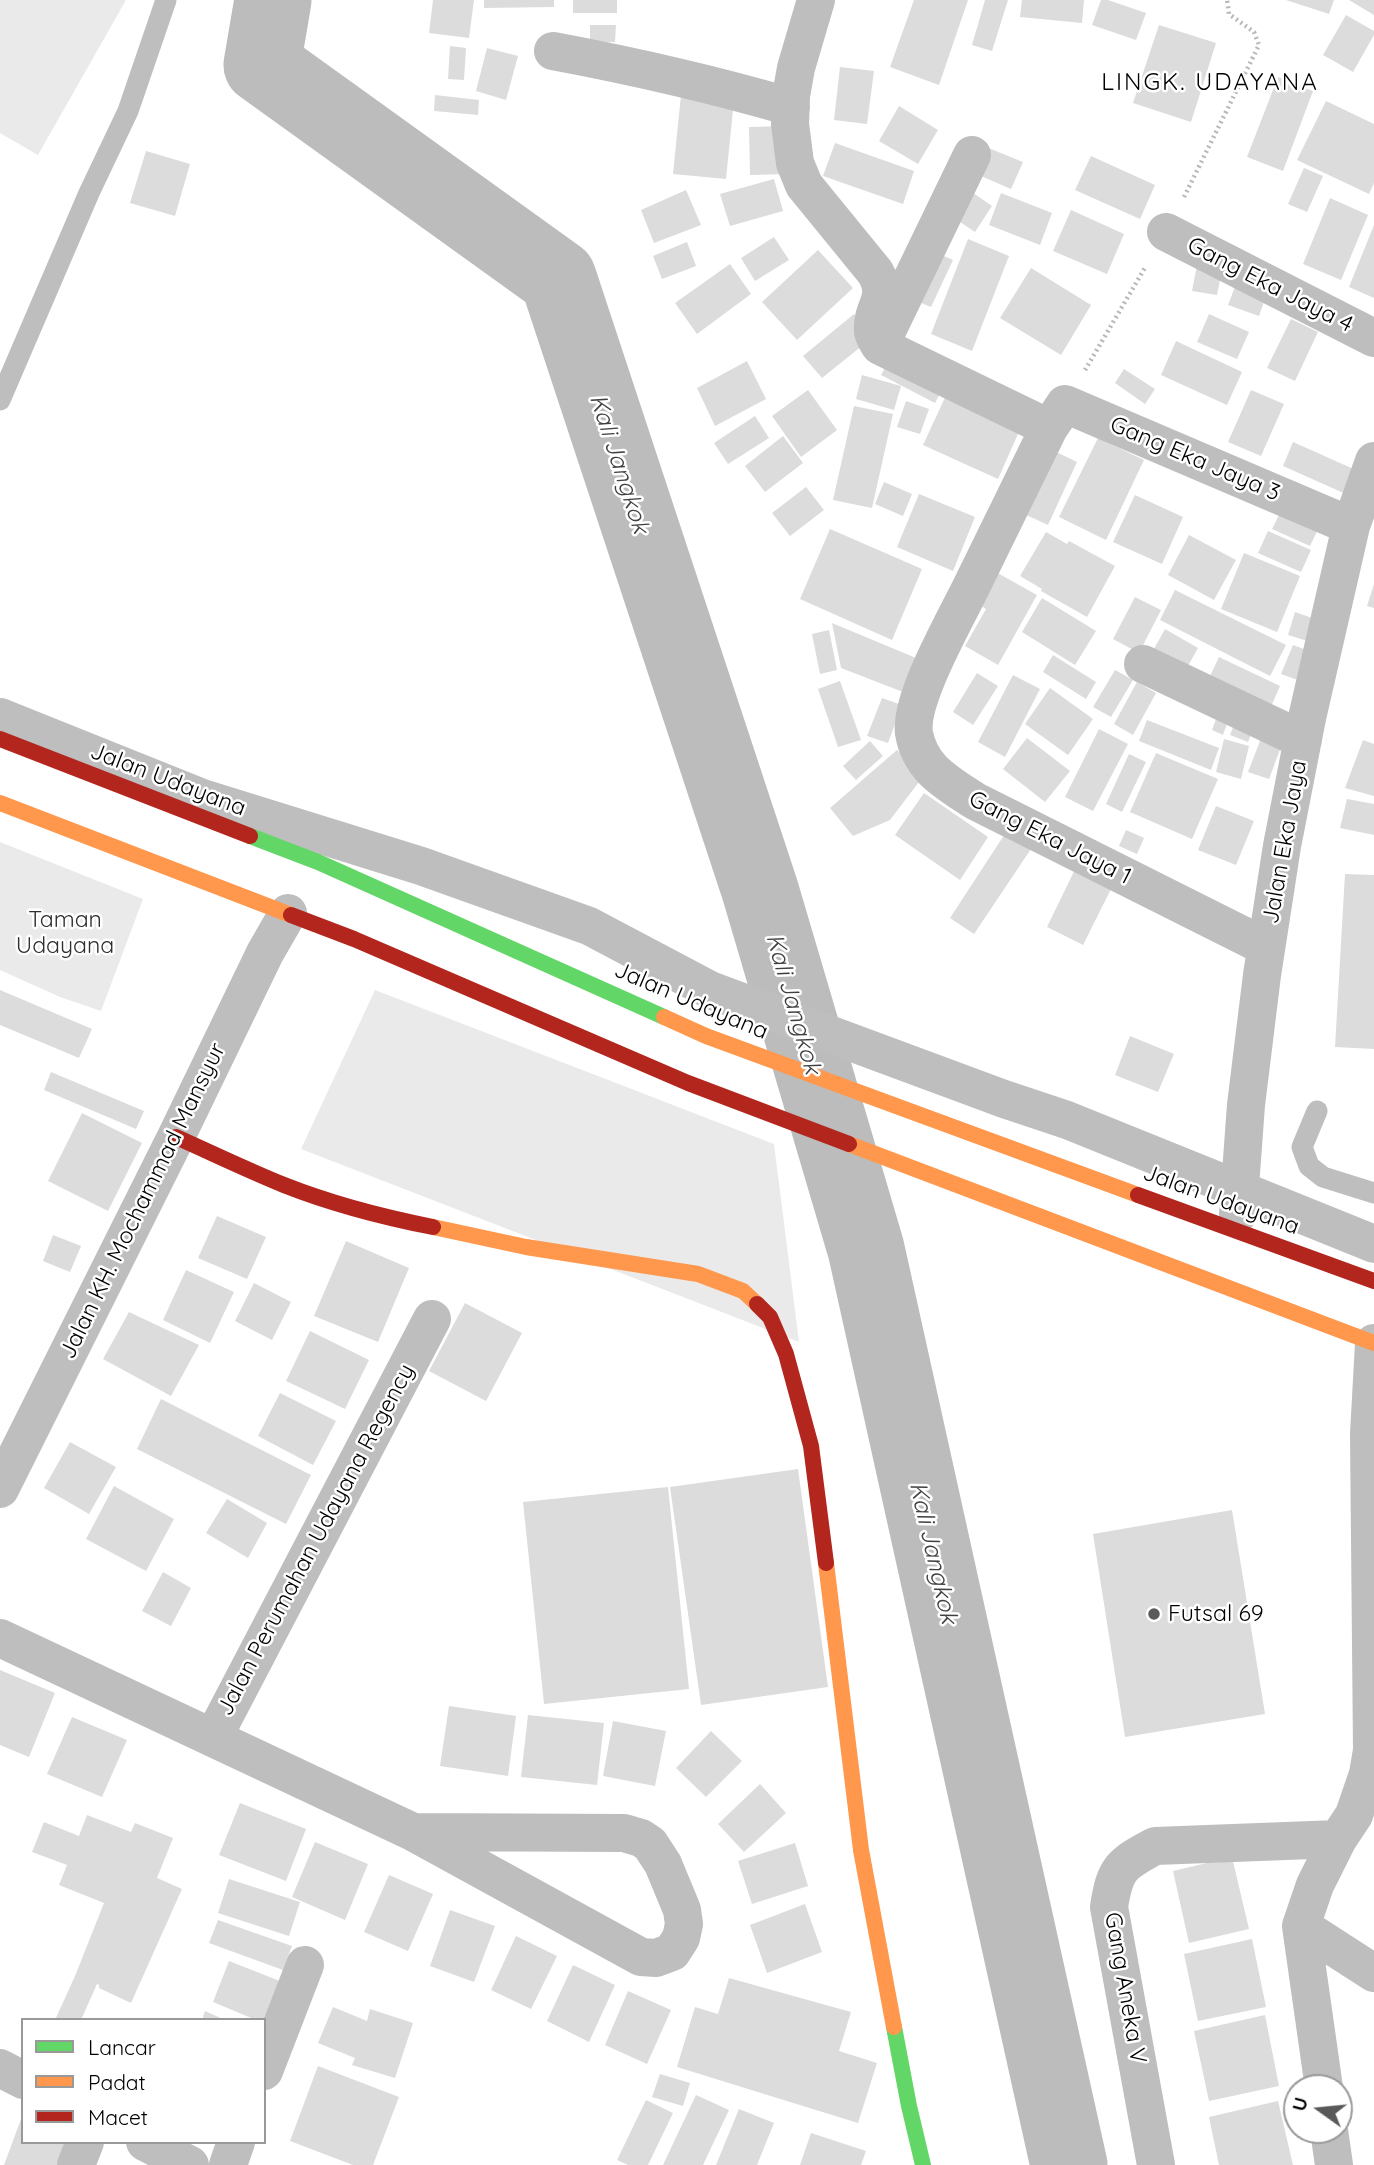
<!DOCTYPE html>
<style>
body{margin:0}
#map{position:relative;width:1374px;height:2165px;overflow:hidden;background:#fff;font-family:Quicksand,sans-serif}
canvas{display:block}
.legend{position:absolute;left:21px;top:2018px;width:245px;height:126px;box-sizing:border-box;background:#fff;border:2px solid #999;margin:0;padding:9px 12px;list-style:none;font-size:21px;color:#000}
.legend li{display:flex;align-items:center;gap:14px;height:35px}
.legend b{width:35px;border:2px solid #999}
.north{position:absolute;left:1283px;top:2074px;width:70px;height:70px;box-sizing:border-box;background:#fff;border:2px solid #999;border-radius:50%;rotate:285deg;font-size:19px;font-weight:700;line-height:28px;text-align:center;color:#000}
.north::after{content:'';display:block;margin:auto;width:24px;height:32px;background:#595959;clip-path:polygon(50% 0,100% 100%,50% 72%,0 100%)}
</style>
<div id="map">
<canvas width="1374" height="2165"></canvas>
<ul class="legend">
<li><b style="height:9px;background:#63d668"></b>Lancar</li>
<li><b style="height:9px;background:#ff974d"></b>Padat</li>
<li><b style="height:9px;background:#b3261e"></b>Macet</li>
</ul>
<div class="north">U</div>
</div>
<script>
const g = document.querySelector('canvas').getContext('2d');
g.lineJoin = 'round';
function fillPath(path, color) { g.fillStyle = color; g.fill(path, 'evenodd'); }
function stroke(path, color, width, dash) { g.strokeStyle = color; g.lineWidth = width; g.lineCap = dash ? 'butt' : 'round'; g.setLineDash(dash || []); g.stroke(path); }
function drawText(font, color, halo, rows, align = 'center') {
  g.font = font + ' Quicksand,sans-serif'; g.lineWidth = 5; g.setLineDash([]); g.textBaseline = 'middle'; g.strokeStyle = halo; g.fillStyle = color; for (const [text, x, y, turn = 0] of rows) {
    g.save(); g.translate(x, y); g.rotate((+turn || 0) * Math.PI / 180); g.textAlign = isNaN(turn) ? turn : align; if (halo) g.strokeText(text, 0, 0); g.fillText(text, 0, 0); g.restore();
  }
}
fillPath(new Path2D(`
 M 0,0 L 126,0 L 38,155 L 0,133 Z
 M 0,842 L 143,899 L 101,1011 L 60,997 L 0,970 Z
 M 375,990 L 774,1144 L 799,1342 L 301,1149 Z`), '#eaeaea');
stroke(new Path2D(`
 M 273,0 L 262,65 L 558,278 L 760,890 L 866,1249 L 1069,2165`), '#bcbcbc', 77);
fillPath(new Path2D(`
 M 433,0 L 474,0 L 469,38 L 429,33 Z
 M 484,0 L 554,0 L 554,7 L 484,8 Z
 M 573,0 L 617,0 L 617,13 L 573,13 Z
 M 914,0 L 968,0 L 939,85 L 890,67 Z
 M 985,0 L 1008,0 L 992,51 L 972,45 Z
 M 1022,0 L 1084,0 L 1082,23 L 1020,17 Z
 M 1101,0 L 1108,0 L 1146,13 L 1136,40 L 1092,25 Z
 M 1286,0 L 1334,0 L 1329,14 Z
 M 1349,0 L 1374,0 L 1374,15 Z
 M 1346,15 L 1374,31 L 1374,35 L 1353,72 L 1323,55 Z
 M 590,25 L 616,25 L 615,42 L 590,43 Z
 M 1159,25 L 1216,43 L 1191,122 L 1133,103 Z
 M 450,46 L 466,48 L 464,80 L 448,79 Z
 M 487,48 L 518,56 L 506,100 L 476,91 Z
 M 840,67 L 874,71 L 867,124 L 834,120 Z
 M 1278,77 L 1313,91 L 1283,171 L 1247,157 Z
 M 435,95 L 479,100 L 478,115 L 434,111 Z
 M 681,95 L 734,100 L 726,179 L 673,174 Z
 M 1326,101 L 1374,124 L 1374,183 L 1369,194 L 1297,160 Z
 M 899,106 L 938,130 L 918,164 L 879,141 Z
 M 787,126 L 789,174 L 750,175 L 749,127 Z
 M 835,143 L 914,171 L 903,204 L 823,176 Z
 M 986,147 L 1023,162 L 1011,189 L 974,173 Z
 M 146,151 L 190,164 L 175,216 L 130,203 Z
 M 1091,156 L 1155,185 L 1140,219 L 1075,190 Z
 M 1304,168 L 1323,176 L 1307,212 L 1288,204 Z
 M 774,179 L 783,211 L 730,226 L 720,194 Z
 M 966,188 L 992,206 L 975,232 L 948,214 Z
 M 686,190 L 701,225 L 654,243 L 641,210 Z
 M 1001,193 L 1052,213 L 1040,245 L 989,225 Z
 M 1330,198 L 1368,215 L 1341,280 L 1303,264 Z
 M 1071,210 L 1124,234 L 1107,274 L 1053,251 Z
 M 1374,225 L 1374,298 L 1349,287 Z
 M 774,237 L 789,260 L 755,281 L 741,258 Z
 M 968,239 L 1009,256 L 972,351 L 931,334 Z
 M 687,242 L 696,266 L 662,279 L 653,256 Z
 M 818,250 L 853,288 L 797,340 L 762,302 Z
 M 933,251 L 953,260 L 931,307 L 912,299 Z
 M 730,264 L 751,294 L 697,334 L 675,303 Z
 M 1197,265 L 1222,270 L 1217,295 L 1192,291 Z
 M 1031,268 L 1091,305 L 1061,355 L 1000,318 Z
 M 1238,279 L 1268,290 L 1259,316 L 1228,305 Z
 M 854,314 L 873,337 L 822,378 L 803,356 Z
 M 1209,314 L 1249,332 L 1237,359 L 1197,342 Z
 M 1291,319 L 1318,332 L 1295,381 L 1267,368 Z
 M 1176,341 L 1242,372 L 1227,405 L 1161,375 Z
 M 890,358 L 944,386 L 935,403 L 881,375 Z
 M 747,361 L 766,399 L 715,426 L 697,388 Z
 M 1124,369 L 1155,389 L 1145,404 L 1115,383 Z
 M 862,375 L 901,386 L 894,410 L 856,399 Z
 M 808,390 L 837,430 L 801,457 L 772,416 Z
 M 1251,390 L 1284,404 L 1261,456 L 1228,442 Z
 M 948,391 L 1022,425 L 998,479 L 923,445 Z
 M 906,401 L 929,409 L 920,434 L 897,427 Z
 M 854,406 L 893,414 L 872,508 L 833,500 Z
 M 755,416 L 769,438 L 728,464 L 714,443 Z
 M 783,436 L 803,463 L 765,492 L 745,466 Z
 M 1098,438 L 1144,460 L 1106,540 L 1059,517 Z
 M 1293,442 L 1358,471 L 1348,495 L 1283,466 Z
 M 1050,449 L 1077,462 L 1048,525 L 1022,513 Z
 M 884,482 L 912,494 L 903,516 L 875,504 Z
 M 806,487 L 824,510 L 790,536 L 772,513 Z
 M 919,494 L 975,517 L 953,571 L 897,547 Z
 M 1135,495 L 1183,517 L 1162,564 L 1113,542 Z
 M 1286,501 L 1323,519 L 1310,546 L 1272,529 Z
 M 830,529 L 922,569 L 892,640 L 800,599 Z
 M 1268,531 L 1311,550 L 1301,572 L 1258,553 Z
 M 1046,532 L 1067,544 L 1069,541 L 1115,566 L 1087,617 L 1041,591 L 1042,589 L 1020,576 Z
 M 1189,535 L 1236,560 L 1214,600 L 1168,575 Z
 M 1244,553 L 1300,576 L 1277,632 L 1221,609 Z
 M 994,571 L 1037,595 L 998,665 L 965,646 L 986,609 L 976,603 Z
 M 1374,584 L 1374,608 L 1367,606 Z
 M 1175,590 L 1286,645 L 1270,676 L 1160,620 Z
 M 1135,597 L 1161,610 L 1139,653 L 1113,639 Z
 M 1042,598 L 1096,631 L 1075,665 L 1022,632 Z
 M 1295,612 L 1324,622 L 1317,644 L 1288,635 Z
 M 832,623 L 916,658 L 903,692 L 841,668 Z
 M 1165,629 L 1198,648 L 1183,675 L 1150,656 Z
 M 829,630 L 837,670 L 820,674 L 812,634 Z
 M 1293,645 L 1317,654 L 1309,684 L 1281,674 Z
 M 1053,655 L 1096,682 L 1086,699 L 1043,672 Z
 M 1219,657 L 1280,686 L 1266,718 L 1204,689 Z
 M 1115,670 L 1133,680 L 1111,717 L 1093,707 Z
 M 977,673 L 998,686 L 973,725 L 953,712 Z
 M 1013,675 L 1040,689 L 1005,757 L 978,742 Z
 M 840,681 L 861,740 L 838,747 L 818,689 Z
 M 1137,682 L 1156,693 L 1133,735 L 1114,724 Z
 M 1050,688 L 1093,719 L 1068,755 L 1025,724 Z
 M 882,698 L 902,705 L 888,743 L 867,736 Z
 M 1219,711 L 1230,715 L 1223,735 L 1212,730 Z
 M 1237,717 L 1256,723 L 1248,742 L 1230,735 Z
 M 1147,720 L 1219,748 L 1211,770 L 1139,741 Z
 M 1099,729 L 1128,744 L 1093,811 L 1065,797 Z
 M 1262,736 L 1282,744 L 1269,779 L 1248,772 Z
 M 1027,738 L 1070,771 L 1045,802 L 1003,769 Z
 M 1224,739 L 1249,746 L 1241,779 L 1216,772 Z
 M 1363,740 L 1374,744 L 1374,796 L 1345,788 Z
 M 870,741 L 883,756 L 856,780 L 843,766 Z
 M 897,750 L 925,774 L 890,820 L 853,836 L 830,808 Z
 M 1156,753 L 1218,779 L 1192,839 L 1130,812 Z
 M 1129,754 L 1146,762 L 1122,812 L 1106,804 Z
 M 924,793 L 988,837 L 960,880 L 895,835 Z
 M 1347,799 L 1374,804 L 1374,835 L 1340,828 Z
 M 1216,806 L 1254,821 L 1236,865 L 1198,850 Z
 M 1012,823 L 1037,840 L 974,934 L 950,918 Z
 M 1126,830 L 1144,838 L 1137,854 L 1119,846 Z
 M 1081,857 L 1118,875 L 1083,945 L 1047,927 Z
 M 1345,874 L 1374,875 L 1374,1049 L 1335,1047 Z
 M 0,990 L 92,1029 L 79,1058 L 0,1025 Z
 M 1130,1036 L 1174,1054 L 1158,1092 L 1115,1075 Z
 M 51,1072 L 144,1111 L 136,1129 L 44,1090 Z
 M 82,1113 L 142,1143 L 108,1211 L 48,1181 Z
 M 217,1216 L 266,1237 L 247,1279 L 198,1258 Z
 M 53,1235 L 81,1246 L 70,1272 L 43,1261 Z
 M 346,1241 L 409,1268 L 378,1342 L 314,1316 Z
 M 186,1270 L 234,1292 L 210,1343 L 163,1320 Z
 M 254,1283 L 291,1302 L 272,1340 L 235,1321 Z
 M 465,1303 L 522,1333 L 486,1401 L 429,1371 Z
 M 129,1312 L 199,1345 L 171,1396 L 103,1359 Z
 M 310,1331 L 369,1360 L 345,1409 L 286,1381 Z
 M 280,1393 L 336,1421 L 313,1465 L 258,1436 Z
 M 161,1399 L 311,1475 L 286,1524 L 137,1449 Z
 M 70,1442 L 116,1467 L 89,1514 L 44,1488 Z
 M 798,1469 L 828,1687 L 701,1705 L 670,1487 Z
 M 114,1486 L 174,1519 L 146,1571 L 86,1539 Z
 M 668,1487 L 689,1689 L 544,1704 L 523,1502 Z
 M 227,1499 L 267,1523 L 248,1558 L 206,1533 Z
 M 1232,1510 L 1265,1714 L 1125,1737 L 1093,1534 Z
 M 163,1572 L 191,1588 L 171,1626 L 142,1611 Z
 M 0,1670 L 55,1693 L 29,1757 L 0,1745 Z
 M 449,1706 L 516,1716 L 508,1776 L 440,1766 Z
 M 528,1715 L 604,1723 L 597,1785 L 521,1777 Z
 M 72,1717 L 127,1740 L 102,1797 L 47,1774 Z
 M 613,1721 L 666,1731 L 655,1786 L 603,1776 Z
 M 711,1731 L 742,1761 L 706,1797 L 676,1768 Z
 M 760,1784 L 786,1813 L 744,1852 L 718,1824 Z
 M 240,1803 L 306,1829 L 286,1881 L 219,1855 Z
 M 87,1815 L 131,1832 L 135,1823 L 173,1838 L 157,1878 L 182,1889 L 131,2003 L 99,1988 L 99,1985 L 97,1984 L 81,2020 L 55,2020 L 75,1976 L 104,1903 L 59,1885 L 67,1865 L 32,1852 L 44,1822 L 79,1836 Z
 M 315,1842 L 368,1864 L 345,1920 L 292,1897 Z
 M 795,1843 L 808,1886 L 752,1904 L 738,1861 Z
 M 1232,1857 L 1249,1929 L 1189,1943 L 1173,1871 Z
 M 389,1875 L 433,1894 L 408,1951 L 364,1932 Z
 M 229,1879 L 300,1902 L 289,1936 L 218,1913 Z
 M 805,1904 L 822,1952 L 767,1973 L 750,1925 Z
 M 450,1910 L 495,1926 L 474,1982 L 430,1966 Z
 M 218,1920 L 292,1946 L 283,1970 L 209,1943 Z
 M 516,1936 L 557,1956 L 531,2009 L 491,1990 Z
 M 1252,1939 L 1266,2007 L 1198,2021 L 1184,1954 Z
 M 229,1961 L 290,1985 L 264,2020 L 256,2020 L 213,2002 Z
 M 573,1965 L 615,1985 L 589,2042 L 547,2021 Z
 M 729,1978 L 851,2012 L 839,2051 L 877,2063 L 858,2123 L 677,2067 L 695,2007 L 718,2014 Z
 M 628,1991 L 671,2010 L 647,2064 L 605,2045 Z
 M 333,2007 L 367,2021 L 370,2009 L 413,2023 L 395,2078 L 352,2065 L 355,2058 L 318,2043 Z
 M 205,2011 L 225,2020 L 202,2020 Z
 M 1265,2015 L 1279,2086 L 1209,2101 L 1194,2031 Z
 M 318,2066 L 399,2097 L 373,2165 L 353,2165 L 290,2141 Z
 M 660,2074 L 690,2083 L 683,2106 L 652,2097 Z
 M 696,2095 L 729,2110 L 703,2165 L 663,2165 Z
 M 646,2100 L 673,2113 L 648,2165 L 628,2165 L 617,2160 Z
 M 1278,2101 L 1293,2165 L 1219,2165 L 1209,2117 Z
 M 739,2109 L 774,2123 L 757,2165 L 716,2165 Z
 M 21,2119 L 23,2120 L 23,2142 L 68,2142 L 60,2165 L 4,2165 Z
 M 811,2133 L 866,2151 L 861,2165 L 800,2165 Z`), '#dcdcdc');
stroke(new Path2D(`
 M 1184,197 L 1259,45 L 1254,32 L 1229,14 L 1227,0
 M 1085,370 L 1146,266`), '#b8b8b8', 4.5, [2, 3.5]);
stroke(new Path2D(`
 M 0,400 L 89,193 L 128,111 L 166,0
 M 1317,1111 L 1302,1147 L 1309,1166 L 1323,1177 L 1374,1193`), '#bebebe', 21);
stroke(new Path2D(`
 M 816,0 L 796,68 L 791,96 L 790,124 L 795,163 L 804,185 L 875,272 C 891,299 871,306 873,331 C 873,336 877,341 880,346 L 1049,428
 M 553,51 C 633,66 712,84 791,107
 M 1166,232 L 1374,338
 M 885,335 L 972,155
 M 1143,664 L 1303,740
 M 0,717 L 202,798 L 421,866 L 589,926 L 710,990 L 1004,1099 L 1067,1120 L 1374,1244
 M 1266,947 L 975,801 C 948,783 920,769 914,733 C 909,698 958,615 974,581 C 999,530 1024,479 1049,428 L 1065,404 L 1351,526
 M 1238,1214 L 1246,1105 L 1262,975 L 1282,846 L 1307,718 L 1351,526 L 1374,461
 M 0,1489 L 176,1137 L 265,953 L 288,913
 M 0,1638 L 213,1738 L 432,1319
 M 213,1738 L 413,1832 L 641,1957 L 656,1958 L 672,1952 L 681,1938 L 684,1924 L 682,1910 L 663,1864 L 650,1844 L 641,1838 L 624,1833 L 413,1832
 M 1301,1926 L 1374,1973
 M 0,2068 L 23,2080
 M 264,2071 L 305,1965
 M 1324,2088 L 1301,1926 L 1315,1885 L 1338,1839 L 1354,1815 L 1368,1774 L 1372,1750 L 1369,1434 L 1374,1343
 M 1329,2130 L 1334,2165
 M 145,2142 L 190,2165
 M 76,2165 L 85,2142
 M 228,2165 L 236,2142
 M 1156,2165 L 1109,1907 C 1115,1868 1121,1864 1155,1846 L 1338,1839`), '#bebebe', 38);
stroke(new Path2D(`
 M 250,836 L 318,862 L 664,1017
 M 894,2027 L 909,2106 L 923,2165`), '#63d668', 16);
stroke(new Path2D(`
 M 0,803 L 291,915
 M 664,1017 L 706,1036 L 1138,1195
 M 849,1144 L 1374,1343
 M 433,1227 L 526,1247 L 698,1274 L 743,1291 L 757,1304
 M 826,1563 L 861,1850 L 894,2027`), '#ff974d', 16);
stroke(new Path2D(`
 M 0,739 L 250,836
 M 291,915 L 354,939 L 688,1083 L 849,1144
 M 176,1137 C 212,1153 247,1170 284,1185 C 332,1204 382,1217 433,1227
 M 1138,1195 L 1374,1281
 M 757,1304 L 770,1317 L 786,1354 L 811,1446 L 826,1563`), '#b3261e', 16);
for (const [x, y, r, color] of [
 [1154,1614,7,"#595959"]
]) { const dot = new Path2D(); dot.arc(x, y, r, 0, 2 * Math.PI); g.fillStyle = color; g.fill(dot); stroke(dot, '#fff', 2.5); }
drawText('23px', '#000', '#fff', [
 ["Gang Eka Jaya 4",1270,285,27],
 ["Gang Eka Jaya 3",1195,459,23],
 ["Jalan Udayana",168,780,21],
 ["Gang Eka Jaya 1",1050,838,27],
 ["Jalan Eka Jaya",1285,842,-80],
 ["Jalan Udayana",691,1001,23],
 ["Jalan Udayana",1221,1200,20],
 ["Jalan KH. Mochammad Mansyur",143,1201,-64],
 ["Jalan Perumahan Udayana Regency",316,1540,-62],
 ["Gang Aneka V",1125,1988,80]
]);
drawText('23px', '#2f2f2f', '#fff', [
 ["Taman",65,920],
 ["Udayana",65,946]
]);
drawText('23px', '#000', '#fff', [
 ["Futsal 69",1168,1614]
], 'left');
g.letterSpacing = '2px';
drawText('24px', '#000', '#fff', [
 ["LINGK. UDAYANA",1210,83]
]);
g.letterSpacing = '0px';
drawText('italic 24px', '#404040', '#fff', [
 ["Kali Jangkok",619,464,72],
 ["Kali Jangkok",793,1004,74],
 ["Kali Jangkok",933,1553,77]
]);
</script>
